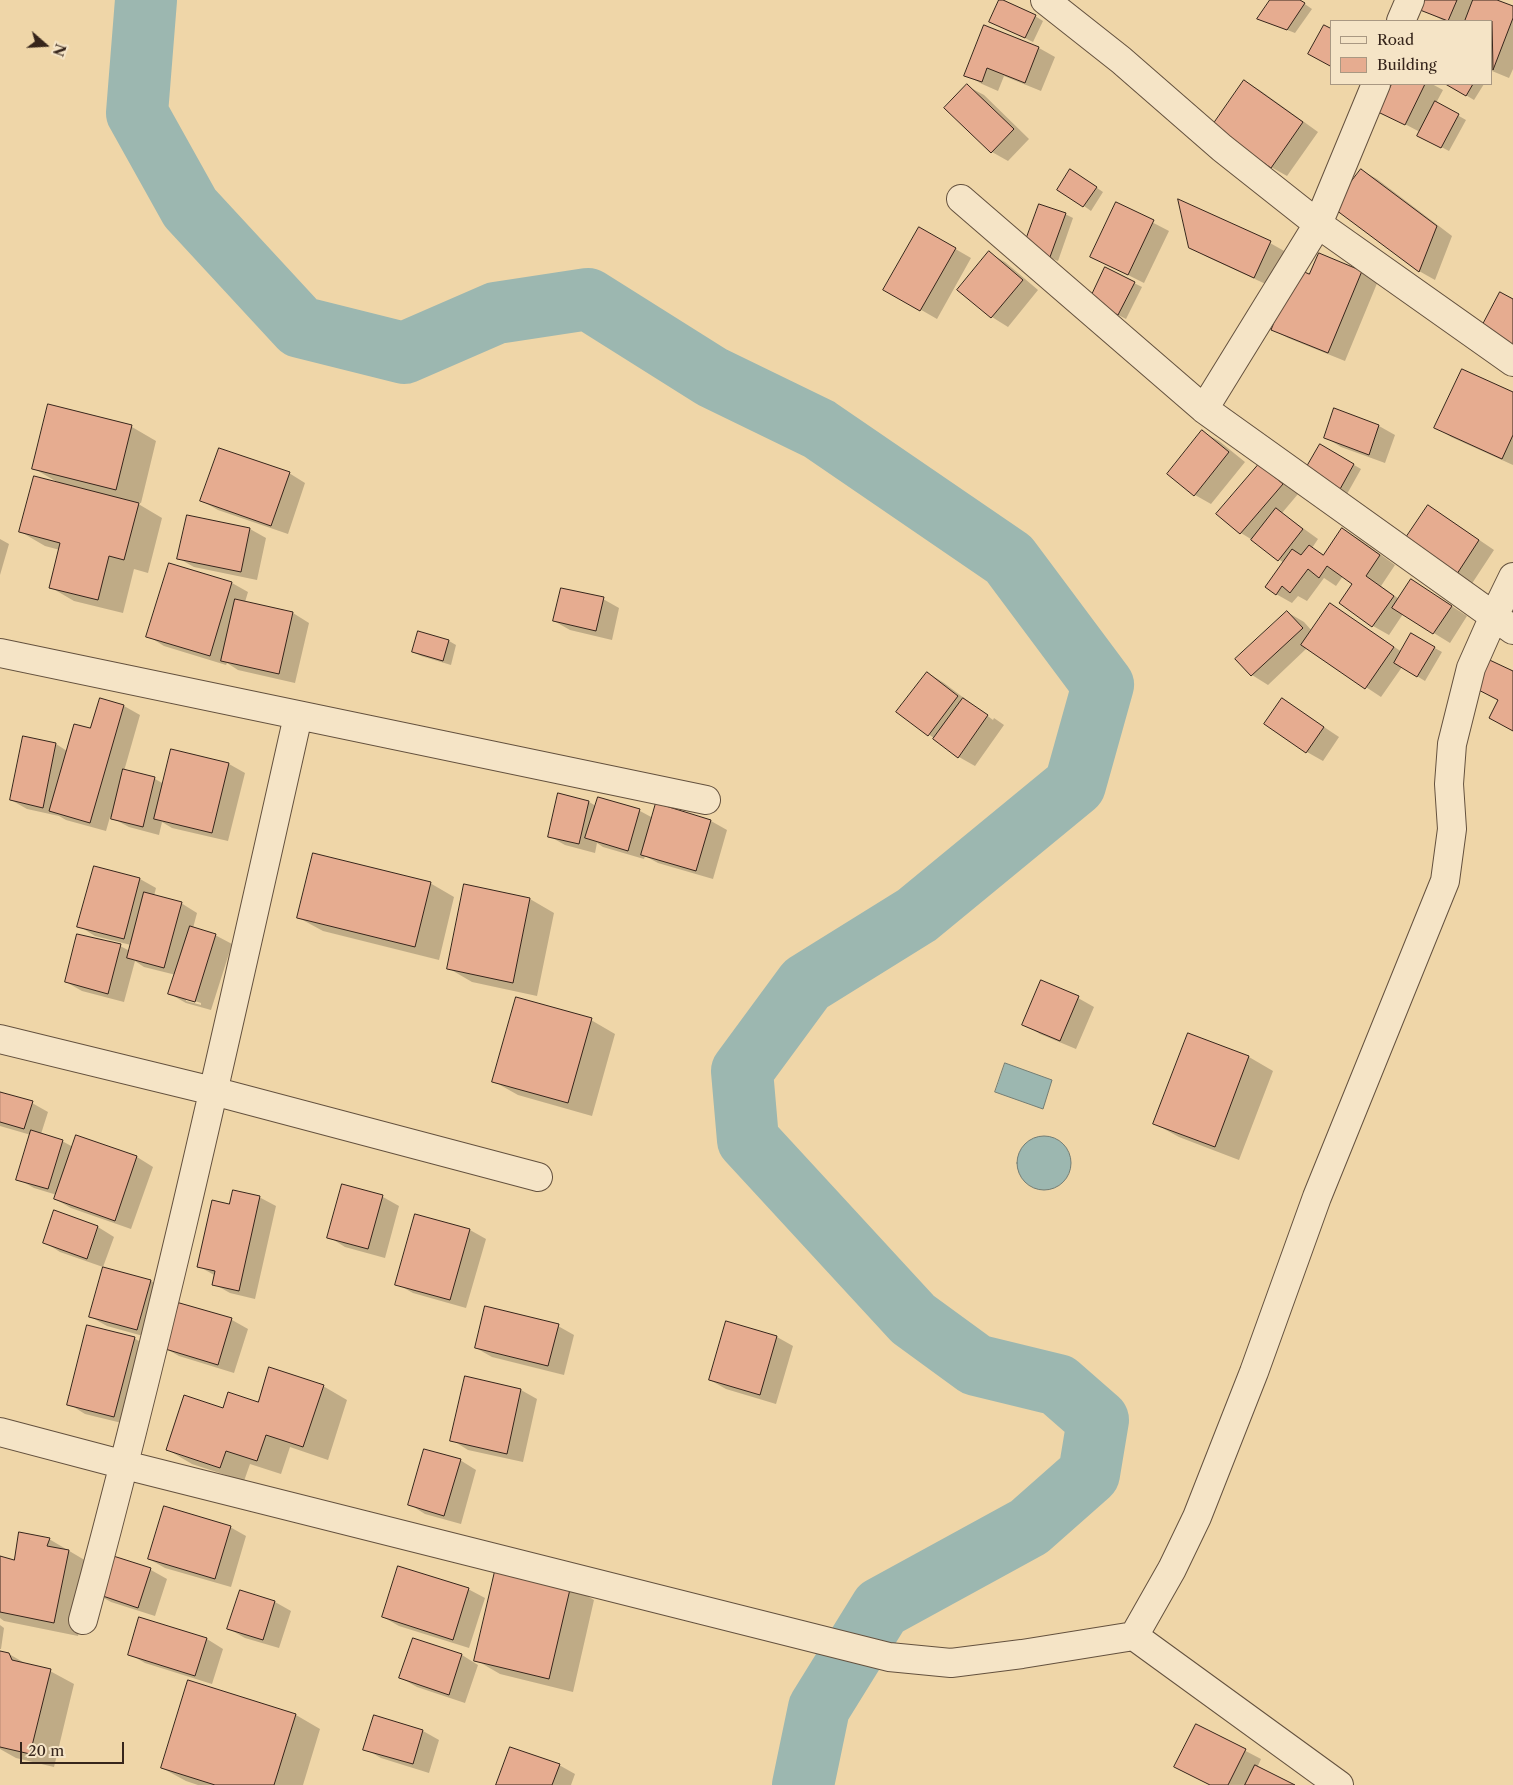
<!DOCTYPE html>
<style>
body{margin:0}
#map{position:relative;width:1513px;height:1785px;overflow:hidden;background:#efd6a8;font-family:"Libre Caslon Text",serif}
canvas{display:block}
.legend{position:absolute;left:1330px;top:20px;width:162px;height:65px;box-sizing:border-box;background:#f5e4c6;border:1px solid #a99882;margin:0;padding:6px 9px;list-style:none;font-size:15px;color:#36251b}
.legend li{display:flex;align-items:center;gap:10px;height:25px}
.legend b{width:25px;border:1px solid #a99882}
.north{position:absolute;left:20px;top:20px;width:50px;height:50px;-webkit-text-stroke:4px #f5e4c6;paint-order:stroke;rotate:109deg;font-size:14px;font-weight:700;line-height:20px;text-align:center;color:#36251b}
.north::after{content:'';display:block;margin:auto;width:18px;height:22px;background:#36251b;clip-path:polygon(50% 0,100% 100%,50% 72%,0 100%)}
.scale{position:absolute;left:20px;top:1742px;width:104px;height:22px;box-sizing:border-box;border:2px solid #36251b;border-top:0;padding-left:6px;font-size:15px;line-height:18px;white-space:nowrap;color:#36251b;-webkit-text-stroke:4px #f5e4c6;paint-order:stroke}
</style>
<div id="map">
<canvas width="1513" height="1785"></canvas>
<ul class="legend">
<li><b style="height:6px;background:#f5e4c6"></b>Road</li>
<li><b style="height:14px;background:#e6ac90"></b>Building</li>
</ul>
<div class="north">N</div>
<div class="scale">20 m</div>
</div>
<script>
const g = document.querySelector('canvas').getContext('2d');
g.lineJoin = 'round';
function fillPath(path, color) { g.fillStyle = color; g.fill(path, 'evenodd'); }
function stroke(path, color, width, dash) { g.strokeStyle = color; g.lineWidth = width; g.lineCap = dash ? 'butt' : 'round'; g.setLineDash(dash || []); g.stroke(path); }
const water = new Path2D(`
 M 1005,1063 L 1052,1080 L 1043,1109 L 995,1092 Z
 M1017 1163a27 27 0 1 1 54 0a27 27 0 1 1-54 0Z`);
fillPath(water, '#9cb7b0');
stroke(water, '#737d74', 1);
fillPath(new Path2D(`
 M 1272,0 L 1299,0 L 1312,9 L 1295,33 L 1259,19 Z
 M 1426,0 L 1494,0 L 1513,7 L 1513,69 L 1509,78 L 1492,71 L 1492,21 L 1444,21 L 1422,9 Z
 M 1035,16 L 1043,21 L 1033,42 L 998,25 Z
 M 985,26 L 1039,48 L 1055,57 L 1041,91 L 1004,76 L 998,91 L 982,84 L 966,75 Z
 M 1245,81 L 1261,91 L 1318,132 L 1287,176 L 1271,167 Z
 M 1393,84 L 1432,84 L 1443,90 L 1436,103 L 1466,120 L 1449,151 L 1426,139 L 1420,132 L 1380,111 Z
 M 1450,84 L 1484,84 L 1474,100 L 1449,85 Z
 M 967,86 L 984,95 L 1029,139 L 1008,161 L 992,152 Z
 M 1361,170 L 1377,179 L 1452,236 L 1435,280 L 1419,271 Z
 M 1078,175 L 1103,192 L 1091,211 L 1084,206 Z
 M 1117,204 L 1169,231 L 1144,283 L 1108,265 Z
 M 1065,214 L 1073,218 L 1058,261 L 1032,251 Z
 M 919,228 L 971,258 L 937,319 L 885,289 Z
 M 1270,243 L 1286,252 L 1270,286 L 1207,257 L 1191,247 Z
 M 989,253 L 1005,262 L 1038,290 L 1008,327 L 992,317 L 959,290 Z
 M 1362,272 L 1378,281 L 1345,361 L 1288,338 L 1272,329 L 1310,276 Z
 M 1134,283 L 1142,287 L 1126,319 L 1098,305 Z
 M 1513,394 L 1513,465 L 1451,437 L 1435,427 Z
 M 49,406 L 132,427 L 156,441 L 141,503 L 135,502 L 162,518 L 148,573 L 134,569 L 123,613 L 74,601 L 50,587 L 60,550 L 45,546 L 21,532 L 59,483 L 33,468 Z
 M 1335,410 L 1379,426 L 1395,435 L 1385,463 L 1341,447 L 1325,437 Z
 M 1203,432 L 1219,441 L 1245,462 L 1211,504 L 1195,495 Z
 M 1321,446 L 1361,469 L 1347,494 L 1306,470 Z
 M 1259,465 L 1275,474 L 1298,494 L 1282,513 L 1318,539 L 1312,548 L 1325,555 L 1343,530 L 1359,539 L 1395,565 L 1381,586 L 1399,599 L 1411,580 L 1467,616 L 1450,643 L 1403,614 L 1389,635 L 1373,626 L 1354,584 L 1343,576 L 1336,586 L 1324,578 L 1307,601 L 1298,596 L 1292,603 L 1276,594 L 1284,563 L 1254,541 L 1241,533 L 1218,513 Z
 M 289,473 L 305,483 L 288,534 L 218,510 L 202,501 Z
 M 188,516 L 250,529 L 266,538 L 257,580 L 194,567 L 178,558 Z
 M 1444,516 L 1494,550 L 1471,585 L 1455,576 Z
 M 0,539 L 9,544 L 0,575 Z
 M 170,565 L 232,583 L 248,592 L 245,602 L 293,613 L 309,623 L 295,683 L 238,670 L 227,663 L 226,665 L 164,646 L 148,636 Z
 M 603,599 L 619,608 L 612,640 L 570,630 L 554,621 Z
 M 1331,605 L 1402,652 L 1411,635 L 1442,652 L 1425,681 L 1402,667 L 1381,697 L 1307,648 L 1268,685 L 1252,675 L 1237,659 L 1287,612 L 1304,622 L 1312,631 Z
 M 449,641 L 456,645 L 451,665 L 421,656 L 413,652 Z
 M 928,673 L 944,683 L 993,720 L 994,718 L 1004,725 L 975,766 L 959,757 L 898,711 Z
 M 1282,699 L 1339,737 L 1323,761 L 1307,752 Z
 M 124,706 L 140,715 L 124,771 L 155,779 L 164,784 L 229,764 L 245,773 L 228,841 L 172,828 L 162,822 L 159,835 L 129,827 L 110,817 L 106,831 L 66,820 L 59,816 L 27,809 L 11,800 L 56,744 L 67,751 L 91,730 Z
 M 559,795 L 589,802 L 596,806 L 598,798 L 640,811 L 653,818 L 657,805 L 711,821 L 727,830 L 713,879 L 658,863 L 645,856 L 644,859 L 603,847 L 597,843 L 595,853 L 565,845 L 549,836 Z
 M 140,879 L 156,888 L 154,896 L 181,903 L 197,913 L 193,928 L 215,935 L 232,944 L 211,1010 L 186,1003 L 170,994 L 176,975 L 144,967 L 135,961 L 124,1002 L 82,991 L 66,982 L 120,946 L 130,951 L 131,945 L 95,936 L 79,926 ZM 186,998 L 201,1003 L 201,1005 L 186,1001 Z
 M 430,883 L 454,897 L 439,960 L 323,931 L 299,918 Z
 M 465,885 L 530,899 L 554,913 L 537,996 L 472,982 L 448,968 Z
 M 1078,998 L 1094,1007 L 1076,1049 L 1040,1034 L 1024,1024 Z
 M 591,1020 L 615,1034 L 592,1116 L 518,1095 L 493,1081 Z
 M 1188,1035 L 1249,1057 L 1273,1071 L 1239,1160 L 1179,1137 L 1155,1124 Z
 M 0,1093 L 32,1103 L 48,1112 L 41,1134 L 62,1141 L 73,1147 L 137,1157 L 153,1167 L 131,1229 L 71,1208 L 55,1199 L 57,1195 L 34,1188 L 18,1179 L 31,1135 L 0,1126 Z
 M 342,1186 L 383,1197 L 399,1206 L 385,1258 L 345,1247 L 329,1237 Z
 M 259,1197 L 276,1206 L 255,1299 L 230,1293 L 214,1284 L 216,1276 L 198,1266 L 230,1205 Z
 M 55,1212 L 98,1227 L 114,1237 L 103,1267 L 60,1252 L 44,1242 Z
 M 470,1230 L 486,1239 L 466,1308 L 413,1293 L 397,1284 Z
 M 151,1281 L 167,1290 L 154,1339 L 107,1326 L 91,1317 Z
 M 177,1303 L 232,1320 L 248,1329 L 234,1373 L 179,1356 L 163,1347 Z
 M 558,1326 L 574,1335 L 564,1375 L 492,1357 L 476,1348 Z
 M 777,1337 L 793,1346 L 776,1404 L 726,1389 L 710,1380 Z
 M 134,1338 L 150,1348 L 130,1425 L 85,1414 L 69,1404 Z
 M 323,1386 L 347,1400 L 328,1460 L 290,1447 L 281,1474 L 250,1464 L 244,1481 L 192,1464 L 168,1450 L 224,1410 L 259,1403 Z
 M 521,1390 L 537,1399 L 523,1462 L 468,1450 L 452,1440 Z
 M 460,1460 L 476,1470 L 461,1524 L 425,1514 L 409,1504 Z
 M 230,1527 L 246,1536 L 231,1587 L 165,1568 L 149,1559 Z
 M 49,1539 L 93,1565 L 78,1636 L 4,1621 L 0,1618 L 0,1558 L 15,1561 Z
 M 107,1556 L 151,1570 L 167,1579 L 155,1616 L 111,1602 L 95,1593 Z
 M 570,1586 L 594,1600 L 573,1692 L 500,1674 L 476,1660 Z
 M 468,1589 L 485,1598 L 469,1648 L 399,1626 L 383,1617 Z
 M 240,1591 L 275,1602 L 291,1611 L 279,1648 L 245,1638 L 229,1629 Z
 M 140,1618 L 207,1639 L 223,1649 L 212,1684 L 145,1663 L 129,1654 Z
 M 0,1625 L 4,1628 L 1,1649 L 0,1649 Z
 M 0,1652 L 9,1654 L 28,1665 L 50,1671 L 74,1684 L 54,1767 L 16,1758 L 0,1749 Z
 M 462,1655 L 478,1665 L 465,1703 L 417,1687 L 401,1678 Z
 M 189,1682 L 296,1715 L 320,1729 L 303,1785 L 198,1785 L 186,1781 L 162,1768 Z
 M 1196,1725 L 1261,1759 L 1257,1768 L 1292,1785 L 1211,1785 Z
 M 423,1731 L 439,1740 L 429,1773 L 381,1758 L 365,1749 Z
 M 559,1765 L 575,1774 L 571,1785 L 498,1785 Z`), '#0003');
stroke(new Path2D(`
 M 146,0 L 137,113 L 190,208 L 300,327 L 404,353 L 496,313 L 588,299 L 712,377 L 819,429 L 1009,559 L 1103,685 L 1075,785 L 917,915 L 806,984 L 742,1071 L 748,1140 L 913,1319 L 976,1365 L 1058,1385 L 1098,1420 L 1089,1474 L 1029,1527 L 881,1608 L 819,1708 L 803,1785`), '#9cb7b0', 62);
const building = new Path2D(`
 M 999,0 L 1003,0 L 1036,15 L 1025,38 L 989,22 Z
 M 1270,0 L 1300,0 L 1305,3 L 1287,30 L 1257,19 Z
 M 1425,0 L 1457,0 L 1448,21 L 1420,10 Z
 M 1473,0 L 1497,0 L 1513,6 L 1513,18 L 1493,70 L 1492,21 L 1465,21 Z
 M 984,25 L 1039,47 L 1025,83 L 987,68 L 982,82 L 964,76 Z
 M 1324,25 L 1332,29 L 1332,67 L 1308,54 Z
 M 1244,80 L 1303,122 L 1271,168 L 1212,126 Z
 M 967,84 L 1014,129 L 991,153 L 944,108 Z
 M 1392,84 L 1425,84 L 1405,125 L 1378,112 Z
 M 1448,84 L 1473,84 L 1466,96 L 1447,85 Z
 M 1435,101 L 1459,114 L 1441,148 L 1417,136 Z
 M 1070,169 L 1097,187 L 1083,207 L 1057,190 Z
 M 1361,169 L 1437,226 L 1419,272 L 1332,207 Z
 M 1178,199 L 1271,241 L 1254,278 L 1189,248 Z
 M 1116,202 L 1154,220 L 1128,275 L 1090,257 Z
 M 1039,204 L 1066,213 L 1050,257 L 1023,248 Z
 M 919,227 L 956,248 L 920,311 L 883,290 Z
 M 989,251 L 1023,280 L 991,318 L 957,290 Z
 M 1319,253 L 1362,271 L 1328,353 L 1271,330 L 1295,268 L 1309,274 Z
 M 1105,267 L 1135,282 L 1118,315 L 1089,301 Z
 M 1500,292 L 1513,299 L 1513,346 L 1480,330 Z
 M 1462,369 L 1513,392 L 1513,435 L 1502,459 L 1434,428 Z
 M 48,404 L 132,425 L 116,490 L 32,469 Z
 M 1334,408 L 1379,425 L 1369,455 L 1324,438 Z
 M 1202,430 L 1229,452 L 1194,496 L 1167,474 Z
 M 1320,444 L 1354,464 L 1339,491 L 1305,470 Z
 M 219,448 L 290,472 L 271,526 L 200,501 Z
 M 1259,464 L 1283,484 L 1240,534 L 1216,514 Z
 M 34,476 L 139,503 L 124,560 L 109,556 L 98,600 L 49,588 L 60,543 L 19,532 Z
 M 1428,505 L 1479,540 L 1455,577 L 1403,542 Z
 M 1276,508 L 1303,529 L 1278,561 L 1251,540 Z
 M 187,515 L 250,528 L 241,572 L 177,559 Z
 M 1342,528 L 1380,555 L 1366,576 L 1394,596 L 1372,627 L 1339,603 L 1352,584 L 1327,566 L 1319,578 L 1308,569 L 1290,593 L 1282,586 L 1276,595 L 1265,587 L 1292,549 L 1301,555 L 1309,545 L 1323,555 Z
 M 169,563 L 232,582 L 210,656 L 146,637 Z
 M 1411,579 L 1452,606 L 1433,634 L 1392,608 Z
 M 561,588 L 604,597 L 596,631 L 553,621 Z
 M 235,599 L 293,612 L 279,674 L 221,661 Z
 M 1330,603 L 1394,647 L 1365,689 L 1301,645 Z
 M 1287,611 L 1303,628 L 1251,676 L 1235,659 Z
 M 418,631 L 449,640 L 443,661 L 412,652 Z
 M 1411,633 L 1435,647 L 1417,677 L 1394,663 Z
 M 1481,656 L 1513,671 L 1513,731 L 1489,718 L 1498,700 L 1467,684 Z
 M 927,672 L 958,696 L 928,736 L 896,712 Z
 M 100,698 L 124,705 L 90,823 L 49,811 L 74,724 L 90,728 Z
 M 963,698 L 988,715 L 958,758 L 933,739 Z
 M 1282,698 L 1324,727 L 1306,753 L 1264,724 Z
 M 23,736 L 56,743 L 43,808 L 10,800 Z
 M 171,749 L 229,763 L 212,833 L 154,819 Z
 M 123,769 L 155,777 L 143,827 L 111,819 Z
 M 558,793 L 589,801 L 579,844 L 548,837 Z
 M 598,797 L 640,809 L 628,851 L 585,838 Z
 M 656,803 L 711,820 L 696,871 L 641,855 Z
 M 313,853 L 431,882 L 415,947 L 297,918 Z
 M 94,866 L 140,878 L 124,939 L 77,927 Z
 M 464,884 L 530,898 L 513,983 L 447,969 Z
 M 144,892 L 182,902 L 164,968 L 127,958 Z
 M 190,926 L 216,934 L 195,1002 L 168,994 Z
 M 77,934 L 121,944 L 108,994 L 65,982 Z
 M 1041,980 L 1079,996 L 1060,1041 L 1022,1025 Z
 M 516,997 L 592,1018 L 568,1103 L 492,1082 Z
 M 1188,1033 L 1249,1056 L 1215,1147 L 1153,1124 Z
 M 0,1092 L 33,1101 L 24,1129 L 0,1122 Z
 M 31,1130 L 63,1140 L 48,1189 L 16,1180 Z
 M 76,1135 L 137,1156 L 115,1221 L 54,1199 Z
 M 342,1184 L 383,1195 L 368,1249 L 327,1238 Z
 M 233,1190 L 260,1196 L 239,1291 L 212,1285 L 215,1271 L 197,1267 L 212,1200 L 229,1204 Z
 M 54,1210 L 98,1226 L 87,1259 L 43,1243 Z
 M 415,1214 L 470,1229 L 450,1300 L 395,1285 Z
 M 103,1267 L 151,1280 L 137,1330 L 89,1317 Z
 M 176,1302 L 232,1318 L 218,1365 L 162,1348 Z
 M 485,1306 L 559,1324 L 548,1366 L 475,1348 Z
 M 726,1321 L 777,1336 L 760,1395 L 709,1380 Z
 M 87,1325 L 135,1337 L 114,1417 L 67,1405 Z
 M 269,1367 L 324,1385 L 303,1447 L 266,1435 L 257,1461 L 226,1451 L 220,1468 L 166,1450 L 184,1395 L 223,1408 L 228,1392 L 258,1402 Z
 M 465,1376 L 521,1389 L 507,1454 L 450,1441 Z
 M 424,1449 L 461,1459 L 444,1516 L 408,1505 Z
 M 164,1506 L 231,1526 L 215,1579 L 148,1559 Z
 M 19,1532 L 50,1538 L 47,1546 L 69,1550 L 54,1623 L 0,1612 L 0,1556 L 14,1560 Z
 M 107,1554 L 151,1568 L 138,1608 L 94,1593 Z
 M 398,1566 L 469,1588 L 453,1640 L 382,1617 Z
 M 496,1567 L 571,1585 L 549,1679 L 474,1661 Z
 M 240,1590 L 275,1601 L 263,1640 L 227,1629 Z
 M 139,1617 L 207,1638 L 195,1676 L 128,1655 Z
 M 413,1638 L 462,1654 L 449,1695 L 399,1678 Z
 M 0,1651 L 9,1653 L 12,1660 L 51,1669 L 30,1754 L 0,1747 Z
 M 188,1680 L 296,1714 L 274,1785 L 215,1785 L 161,1768 Z
 M 374,1715 L 423,1730 L 413,1764 L 363,1750 Z
 M 1196,1724 L 1246,1749 L 1228,1785 L 1210,1785 L 1174,1767 Z
 M 510,1747 L 560,1764 L 552,1785 L 496,1785 Z
 M 1255,1765 L 1295,1785 L 1245,1785 Z`);
fillPath(building, '#e6ac90');
stroke(building, '#36251b', 1);
const minor = new Path2D(`
 M 1045,0 L 1121,60 L 1222,148 L 1318,224 L 1513,362
 M 1401,21 L 1410,0
 M 1376,84 L 1318,224 L 1204,409 L 1513,630
 M 961,199 L 1204,409
 M 0,653 L 706,800
 M 0,1039 L 213,1091 L 538,1177
 M 0,1432 L 125,1465 L 889,1657 L 951,1663 L 1022,1654 L 1134,1636 L 1339,1785
 M 83,1620 C 164,1321 230,1018 298,716
 M 1134,1636 L 1172,1569 L 1197,1517 L 1254,1372 L 1317,1197 L 1445,881 L 1452,829 L 1449,784 L 1452,744 L 1471,668 L 1494,616 L 1513,577`);
stroke(minor, '#64513e', 30);
stroke(minor, '#f5e4c6', 28);
</script>
